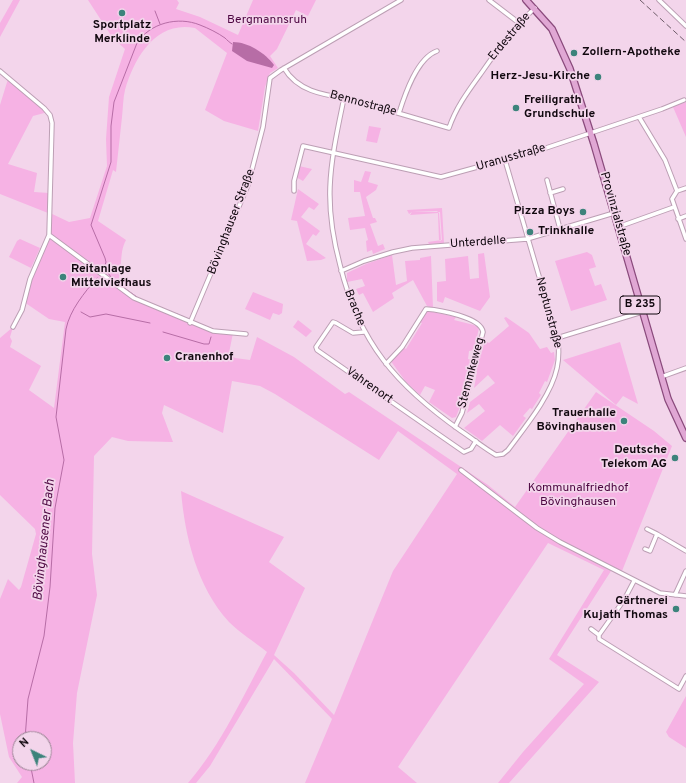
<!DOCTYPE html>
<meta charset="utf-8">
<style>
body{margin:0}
#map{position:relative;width:686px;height:783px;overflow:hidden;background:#f3d5eb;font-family:Overpass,sans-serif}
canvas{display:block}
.north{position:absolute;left:12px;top:731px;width:40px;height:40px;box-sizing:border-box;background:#f3d5eb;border:1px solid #998393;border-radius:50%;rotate:317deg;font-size:11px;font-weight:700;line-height:16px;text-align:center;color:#11080f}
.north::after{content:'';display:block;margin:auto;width:14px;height:18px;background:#3c837b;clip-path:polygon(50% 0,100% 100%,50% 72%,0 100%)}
</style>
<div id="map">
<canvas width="686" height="783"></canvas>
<div class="north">N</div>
</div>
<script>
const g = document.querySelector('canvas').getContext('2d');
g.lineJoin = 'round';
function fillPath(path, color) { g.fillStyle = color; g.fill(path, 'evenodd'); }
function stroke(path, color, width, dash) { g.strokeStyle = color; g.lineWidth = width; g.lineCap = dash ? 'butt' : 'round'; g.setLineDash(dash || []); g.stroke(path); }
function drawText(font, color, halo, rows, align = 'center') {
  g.font = font + ' Overpass,sans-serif'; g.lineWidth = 3.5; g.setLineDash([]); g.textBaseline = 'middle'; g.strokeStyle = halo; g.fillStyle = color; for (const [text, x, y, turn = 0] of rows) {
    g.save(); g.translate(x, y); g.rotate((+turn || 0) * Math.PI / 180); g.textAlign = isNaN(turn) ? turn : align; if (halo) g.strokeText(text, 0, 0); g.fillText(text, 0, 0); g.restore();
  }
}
fillPath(new Path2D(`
 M 13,0 L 20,0 L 0,37 L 0,23 Z
 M 88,0 L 177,0 L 179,3 L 176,9 L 200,17 L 238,35 L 253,0 L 316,0 L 308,16 L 296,10 L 277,49 L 270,56 L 278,68 L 270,73 L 265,87 L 258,131 L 224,121 L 205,110 L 227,53 L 195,28 C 156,20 134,58 125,90 C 123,98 123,108 122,117 C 120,135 118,154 116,172 L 113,170 L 98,221 L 126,240 C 118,254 124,272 116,285 L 134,298 L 213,331 L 233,333 L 229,353 L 235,358 L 250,360 L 257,337 L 294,357 L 345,394 L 349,392 L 488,485 L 515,507 L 596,392 L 654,431 L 672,446 L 622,571 L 596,558 L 594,562 L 611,571 L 557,655 L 599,682 L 509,783 L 498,783 L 523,752 L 584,684 L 549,659 L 604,570 L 548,543 L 398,767 L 417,783 L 305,783 L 332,719 L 274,659 L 210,766 L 196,783 L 188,783 C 221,745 243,696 267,652 C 255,642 240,633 229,622 C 197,587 185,537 181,491 L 284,537 L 269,562 L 305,588 L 274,655 L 294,673 L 334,715 L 393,571 L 457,474 L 398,431 L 379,460 L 275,394 L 260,386 L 232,381 L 223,433 L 164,405 L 162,413 L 173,442 L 128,441 L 112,437 L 94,456 L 92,554 L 97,595 L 77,693 L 73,743 L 75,783 L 17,783 L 22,777 L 9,757 L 0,714 L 0,599 L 8,579 L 19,590 L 21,587 L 36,534 L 35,529 L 0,495 L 0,338 L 13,327 L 10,337 L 12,341 L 10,347 L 41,366 L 29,390 L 54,408 L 65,322 L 49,319 L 24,302 L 30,279 L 49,235 L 48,213 L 0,194 L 0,105 L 8,79 L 48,112 L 33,116 L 8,164 L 37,173 L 34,192 L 49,193 L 48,212 L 69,222 L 90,218 L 107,166 L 106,139 L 109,97 L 125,49 L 112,37 ZM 20,739 L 44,739 L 44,763 L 20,763 Z
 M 686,102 L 686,137 L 673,107 Z
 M 369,126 L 381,128 L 377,143 L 366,141 Z
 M 299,166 L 312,169 L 303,181 L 296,177 Z
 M 365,171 L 371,172 L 368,182 L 378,185 L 376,190 L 366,197 L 373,218 L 375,218 L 377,222 L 370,224 L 378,246 L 383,244 L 385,249 L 373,254 L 372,250 L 367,252 L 366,241 L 368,240 L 365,228 L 350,230 L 348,218 L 365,216 L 360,192 L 354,192 L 354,180 L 361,182 Z
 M 298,189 L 319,204 L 314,210 L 309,207 L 301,217 L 320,231 L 316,236 L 313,234 L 306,244 L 326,258 L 321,260 L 307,261 L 297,221 L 291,220 Z
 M 442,208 L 444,243 L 429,244 L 428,242 L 442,240 L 440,212 L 412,212 L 409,214 L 407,210 Z
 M 437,211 L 439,213 L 441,241 L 439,241 L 438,213 L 410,215 L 412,212 Z
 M 20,239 L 40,248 L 31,268 L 9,257 L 17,241 Z
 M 587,252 L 592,255 L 596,267 L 589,269 L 595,286 L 601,284 L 607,300 L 571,311 L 555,261 Z
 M 484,253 L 490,297 L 480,311 L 445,297 L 443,303 L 437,301 L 437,282 L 446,281 L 445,259 L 468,256 L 470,279 L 479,278 L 478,254 Z
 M 392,255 L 396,285 L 407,281 L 405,261 L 420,260 L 420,258 L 431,256 L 433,308 L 427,306 L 413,280 L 392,293 L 394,298 L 373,312 L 363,293 L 359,295 L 356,289 L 365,286 L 362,279 L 347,282 L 347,273 L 366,264 Z
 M 253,292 L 283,304 L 282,313 L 279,315 L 273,313 L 270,320 L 245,309 Z
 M 428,311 L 456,317 L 454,320 L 474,325 L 479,328 L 474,350 L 469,351 L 468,359 L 471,360 L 463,398 L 460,398 L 459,403 L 461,404 L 456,417 L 452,418 L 429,402 L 435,390 L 425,386 L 420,395 L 406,382 L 390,360 L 403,347 L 406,349 L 422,323 L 419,322 L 424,313 Z
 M 506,317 L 529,333 L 540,349 L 547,347 L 551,353 L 554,352 L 555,360 L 547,382 L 545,381 L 539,393 L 541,395 L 532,409 L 530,408 L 523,416 L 526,418 L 513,436 L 500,425 L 482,441 L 464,428 L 485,411 L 479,404 L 467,413 L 470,402 L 495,383 L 488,375 L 474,388 L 477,372 L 474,370 L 478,355 L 481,354 L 485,341 L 489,343 L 509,326 L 504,318 Z
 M 298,320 L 312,331 L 306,337 L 293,327 Z
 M 620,342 L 638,404 L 623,396 L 616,405 L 563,360 Z
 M 686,696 L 686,748 L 669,737 L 666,732 Z`), '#f6b2e4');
fillPath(new Path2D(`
 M 233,42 C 248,42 265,53 274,65 L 272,68 L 247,61 L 232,51 Z`), '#b76da6');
stroke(new Path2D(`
 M 155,11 L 160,24
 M 115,282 L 104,268 L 106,262 L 105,258 L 91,225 L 111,162 L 111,126 L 114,102 L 137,43 C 150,23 178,16 200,25 C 208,28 218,33 225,38 C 227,40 229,42 232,44
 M 120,285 L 137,297
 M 81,312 L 90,317 L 106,314 L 150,323
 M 177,314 L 184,317
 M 163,332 L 204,344 L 209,344 L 211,337
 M 25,739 L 28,699 L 44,636 L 50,587 L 55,508 L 64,460 L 56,417 L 66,329 C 70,310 84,293 97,278
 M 30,763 L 34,783`), '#b76da6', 1);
const minor = new Path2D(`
 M 489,0 L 519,23
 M 659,0 L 686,26
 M 284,68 C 298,92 325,95 350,99 L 449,128 C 456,107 469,90 482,72 C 498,49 514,27 535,8
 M 0,71 L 44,108 L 50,115 L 52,123 L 49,235 L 30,279 L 22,310 L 13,327
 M 344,98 C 338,127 331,158 330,187 C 329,214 333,239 340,265 C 359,343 397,386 461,431 C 473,439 484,448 496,455 L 503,454 L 508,450 C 525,427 551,396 557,368 C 559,359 559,350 558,341 L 505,160
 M 399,113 C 405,94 417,58 437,51
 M 639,117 L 665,160 L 677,191 L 672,199 L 686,239
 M 547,180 L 560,229
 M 294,191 L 294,181 L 303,146 L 441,177 L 543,149 L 662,109 L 684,100
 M 677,191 L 686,188
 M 550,193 L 563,189
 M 678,219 L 686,216
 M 618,227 L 674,207
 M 49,235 L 134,298 L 213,331 L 246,334
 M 341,271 L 364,261 L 393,252 L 412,248 L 527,239 L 614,213
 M 190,323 L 248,185 L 263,127 L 270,78 L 281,70 L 401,0
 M 364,332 L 353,333 L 336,323 L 333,322 L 316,347 L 317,350 L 464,452 L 471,449 L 476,441
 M 557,338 L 642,312
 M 386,364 L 402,347 L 426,309 C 439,310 481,317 483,332 L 462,413 L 455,427
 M 661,377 L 686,368
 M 461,470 L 537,528 L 560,542 L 660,593 L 686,596
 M 647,529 L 657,534
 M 645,549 L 650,551 L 657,534 L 686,551
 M 634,581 L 624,600 L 599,635 L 599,639 L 679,689 L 686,676
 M 675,595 L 686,571
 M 591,629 L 599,635`);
const primary = new Path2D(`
 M 526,0 L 552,29 L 570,69 L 594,144 L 668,399 L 686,438`);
stroke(minor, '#bc9fb4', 5.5);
stroke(primary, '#8a4a7c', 8);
stroke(minor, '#fff', 3.5);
stroke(primary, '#e0a7d4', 5.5);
stroke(new Path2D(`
 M 640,0 L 686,42`), '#6d5b68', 1, [6, 3]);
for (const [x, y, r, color] of [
 [122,13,4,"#3c837b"],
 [574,53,4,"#3c837b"],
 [598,77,4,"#3c837b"],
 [516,108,4,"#3c837b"],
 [583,212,4,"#3c837b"],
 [530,232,4,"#3c837b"],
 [63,277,4,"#3c837b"],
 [167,358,4,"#3c837b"],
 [624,421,4,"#3c837b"],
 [675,458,4,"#3c837b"],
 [676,609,4,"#3c837b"]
]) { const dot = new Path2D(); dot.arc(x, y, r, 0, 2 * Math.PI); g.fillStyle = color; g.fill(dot); stroke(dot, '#f3d5eb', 1.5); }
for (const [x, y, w] of [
 [640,305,40]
]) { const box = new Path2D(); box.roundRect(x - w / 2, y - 9, w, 18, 3); g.fillStyle = '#f3d5eb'; g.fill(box); stroke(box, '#11080f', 1); }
drawText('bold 11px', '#11080f', null, [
 ["B 235",640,305]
]);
drawText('12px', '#4c0641', '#f3d5eb', [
 ["Bergmannsruh",267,21],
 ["Kommunalfriedhof",578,489],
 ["Bövinghausen",578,503]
]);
drawText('bold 12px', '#11080f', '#f3d5eb', [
 ["Sportplatz",122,26,"center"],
 ["Merklinde",122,40,"center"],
 ["Zollern-Apotheke",582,53],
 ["Herz-Jesu-Kirche",590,77,"right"],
 ["Freiligrath",524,101],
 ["Grundschule",524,115],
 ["Pizza Boys",575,212,"right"],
 ["Trinkhalle",538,232],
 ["Reitanlage",71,270],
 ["Mittelviefhaus",71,284],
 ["Cranenhof",175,358],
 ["Trauerhalle",616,414,"right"],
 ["Bövinghausen",616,428,"right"],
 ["Deutsche",667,451,"right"],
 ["Telekom AG",667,465,"right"],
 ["Gärtnerei",668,602,"right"],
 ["Kujath Thomas",668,616,"right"]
], 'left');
drawText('12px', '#11080f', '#f3d5eb', [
 ["Erdestraße",510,37,-50],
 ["Bennostraße",363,104,15],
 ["Uranusstraße",511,158,-16],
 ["Provinzialstraße",615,214,74],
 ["Bövinghauser Straße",232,222,-69],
 ["Unterdelle",478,243,-4],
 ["Brache",354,308,68],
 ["Neptunstraße",548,313,75],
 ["Stemmkeweg",472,373,-75],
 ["Vahrenort",369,386,35]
]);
drawText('italic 13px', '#4f0a44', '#f3d5eb', [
 ["Bövinghausener Bach",45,540,-84]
]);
</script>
